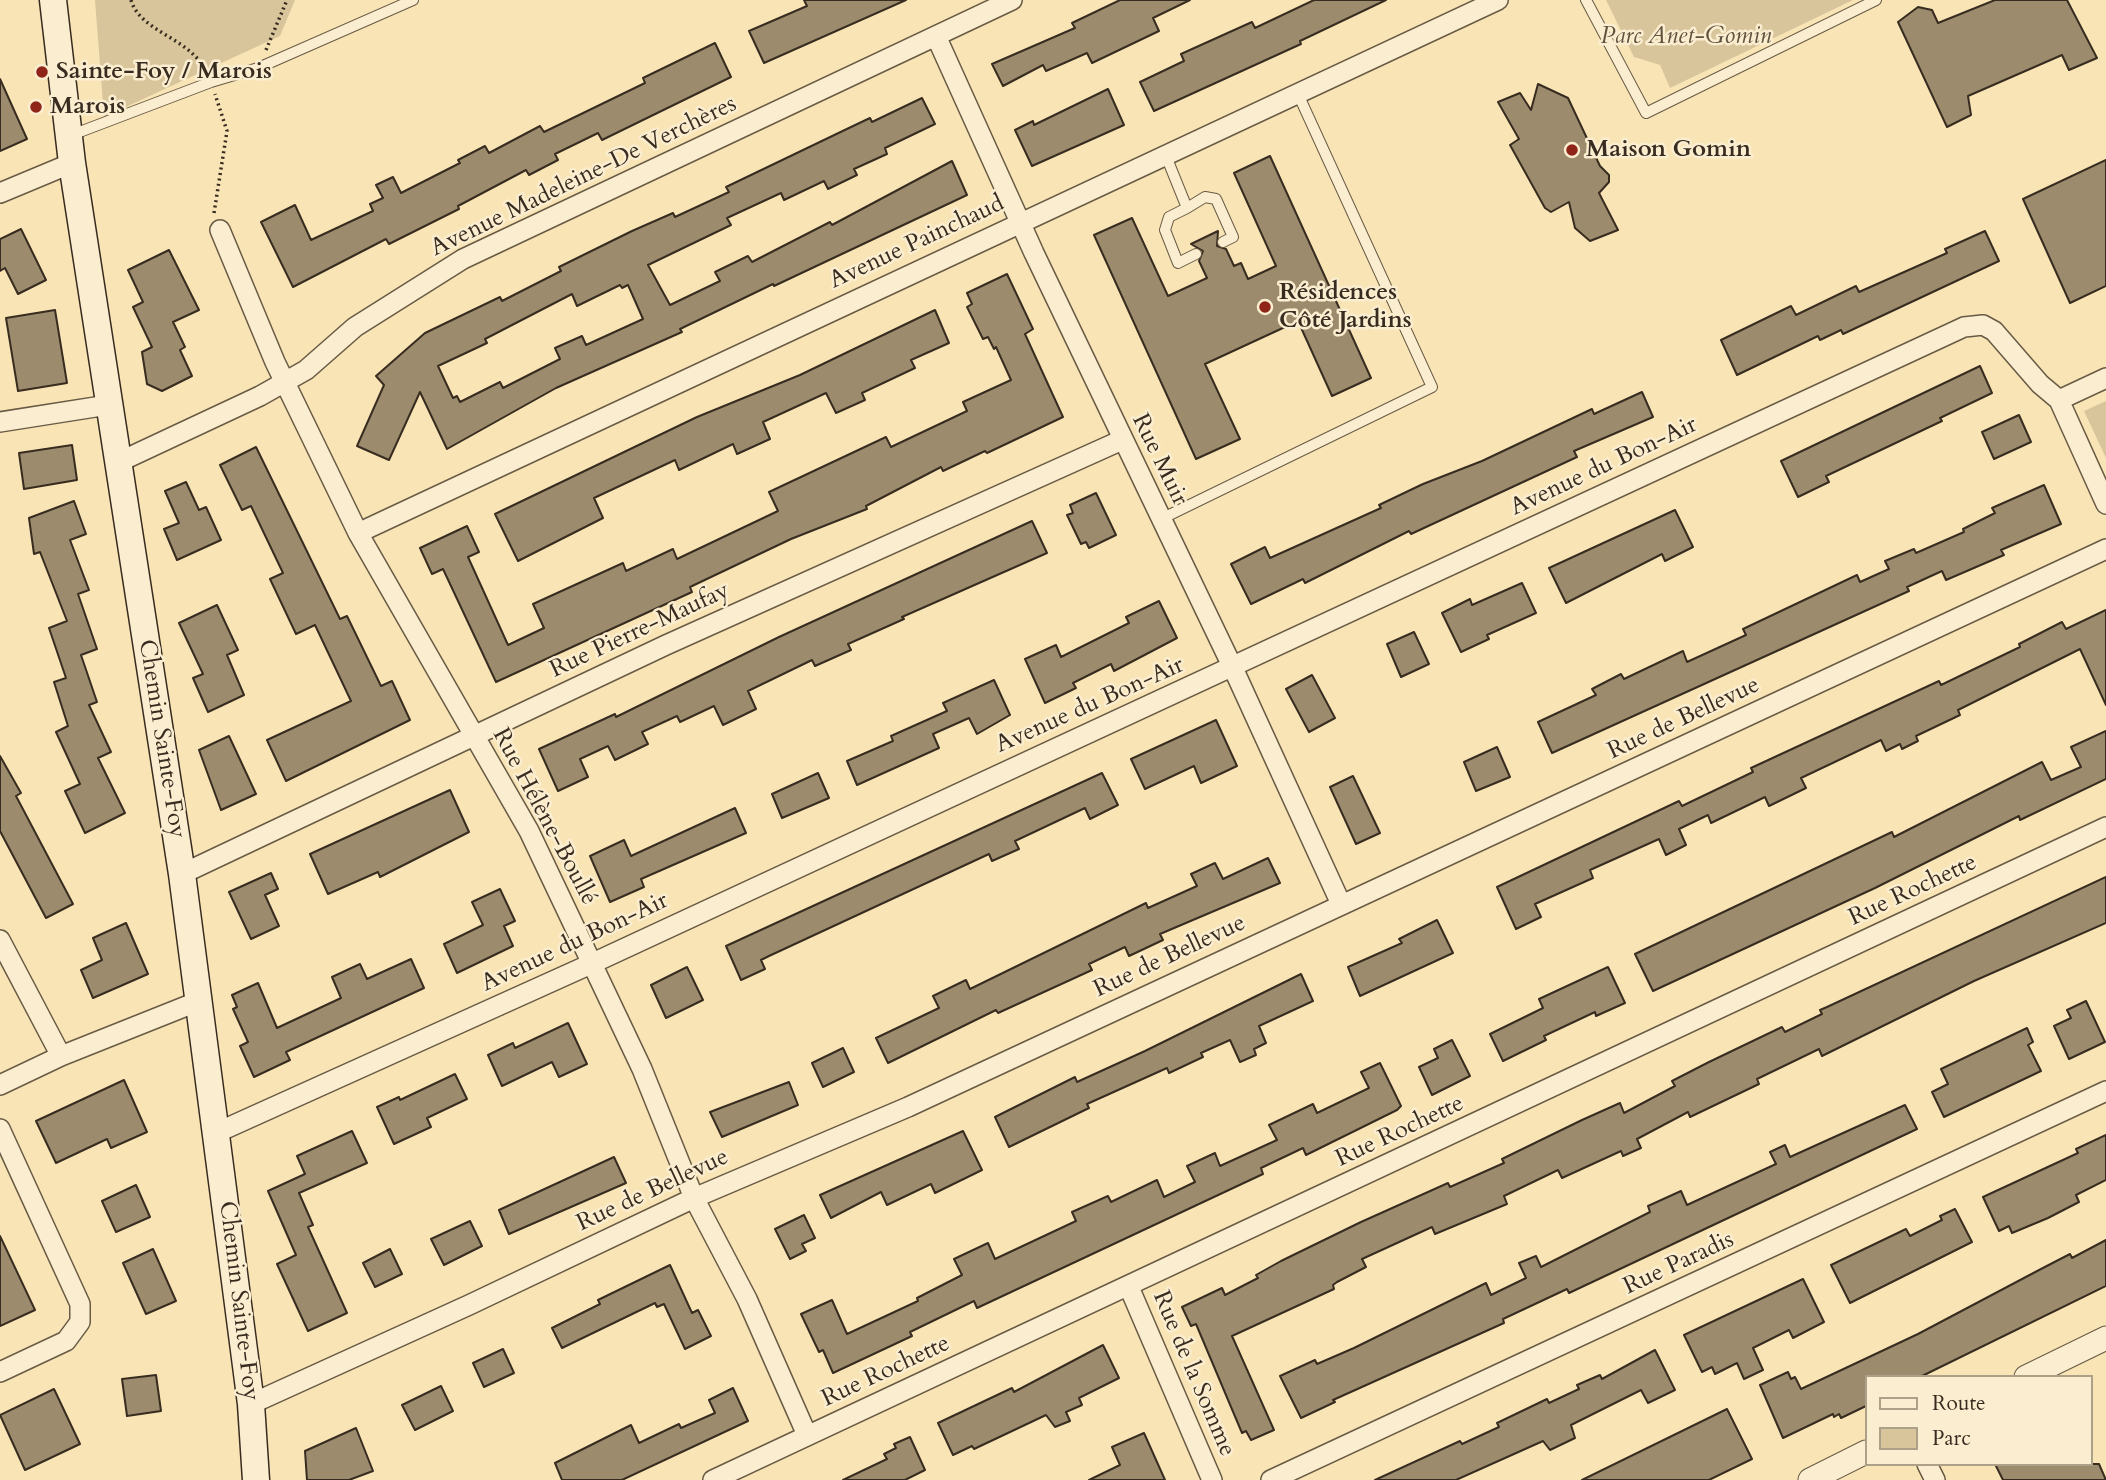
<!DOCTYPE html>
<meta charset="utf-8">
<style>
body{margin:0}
#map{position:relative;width:2106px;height:1480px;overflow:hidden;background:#f9e4b5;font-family:Cardo,serif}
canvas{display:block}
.legend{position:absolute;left:1865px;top:1375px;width:228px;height:91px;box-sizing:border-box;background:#fbedcf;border:2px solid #ada089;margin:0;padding:9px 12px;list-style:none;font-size:21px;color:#382c20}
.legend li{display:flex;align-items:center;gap:14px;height:35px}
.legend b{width:35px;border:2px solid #ada089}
</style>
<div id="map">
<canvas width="2106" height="1480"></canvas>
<ul class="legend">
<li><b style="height:9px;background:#fbedcf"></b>Route</li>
<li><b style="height:19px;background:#d8c59c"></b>Parc</li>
</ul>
</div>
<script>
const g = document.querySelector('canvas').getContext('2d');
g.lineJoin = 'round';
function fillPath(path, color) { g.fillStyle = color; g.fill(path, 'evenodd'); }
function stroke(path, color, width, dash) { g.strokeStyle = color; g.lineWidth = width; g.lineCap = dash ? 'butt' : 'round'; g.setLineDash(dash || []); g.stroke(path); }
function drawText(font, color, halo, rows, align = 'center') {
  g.font = font + ' Cardo,serif'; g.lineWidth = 5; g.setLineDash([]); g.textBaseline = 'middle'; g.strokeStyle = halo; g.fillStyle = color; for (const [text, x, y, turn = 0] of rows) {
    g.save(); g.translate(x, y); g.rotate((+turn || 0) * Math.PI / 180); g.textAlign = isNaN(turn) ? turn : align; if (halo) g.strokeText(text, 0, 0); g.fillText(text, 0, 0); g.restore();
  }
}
fillPath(new Path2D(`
 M 95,0 L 295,0 L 280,36 L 104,117 Z
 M 1606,0 L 1853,0 L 1670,88 L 1660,65 L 1634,57 Z
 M 2106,401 L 2106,458 L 2084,411 Z`), '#d8c59c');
const building = new Path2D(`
 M 804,0 L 906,0 L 764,63 L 749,31 L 807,6 Z
 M 1120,0 L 1190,0 L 1153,18 L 1159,31 L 1092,63 L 1087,53 L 1046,71 L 1043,65 L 1003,86 L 992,64 L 1075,28 L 1072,23 Z
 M 1314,0 L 1386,0 L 1300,41 L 1301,44 L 1154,111 L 1140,82 L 1184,61 L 1181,54 L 1252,22 L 1255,28 Z
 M 1995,0 L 2067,0 L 2097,58 L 2069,70 L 2062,55 L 1968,96 L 1971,115 L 1947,127 L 1898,22 L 1918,7 L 1932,10 L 1938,23 Z
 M 715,43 L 731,77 L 602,140 L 598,133 L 555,154 L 558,160 L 529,175 L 526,170 L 458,206 L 459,209 L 389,244 L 386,239 L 293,287 L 261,222 L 295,205 L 311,240 L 373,211 L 370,204 L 383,198 L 376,185 L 393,177 L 401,193 L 460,163 L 458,160 L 485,146 L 489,153 L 540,126 L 544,132 L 645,83 L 643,78 Z
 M 0,79 L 27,139 L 0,151 Z
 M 1538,84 L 1568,98 L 1600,166 L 1609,175 L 1609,182 L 1599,193 L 1618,230 L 1590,241 L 1575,228 L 1569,202 L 1551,212 L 1545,208 L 1510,145 L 1519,139 L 1498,102 L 1520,93 L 1531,110 Z
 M 1108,89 L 1124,125 L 1032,166 L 1015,130 L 1033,121 L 1034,125 Z
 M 922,98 L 935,124 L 885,148 L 887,154 L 854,169 L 857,175 L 828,189 L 824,181 L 784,200 L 781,193 L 727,218 L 731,225 L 648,265 L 670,305 L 720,281 L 715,272 L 748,256 L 752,262 L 830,222 L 832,225 L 952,161 L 967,195 L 774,286 L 773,284 L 680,329 L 682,332 L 556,388 L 447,449 L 420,392 L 389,460 L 357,446 L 384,385 L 376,376 L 425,333 L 500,297 L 502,301 L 561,271 L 559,267 L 632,231 L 673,213 L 675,217 L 729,192 L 726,187 L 851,127 L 870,118 L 872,122 ZM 620,285 L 622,288 L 628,285 L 643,319 L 586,345 L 582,336 L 555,348 L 560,359 L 503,388 L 500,382 L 460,402 L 457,396 L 453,398 L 438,366 L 487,343 L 485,339 L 572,294 L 577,306 Z
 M 1270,156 L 1371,378 L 1332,396 L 1298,321 L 1205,364 L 1240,439 L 1196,459 L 1094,235 L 1132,218 L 1168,296 L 1207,278 L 1199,261 L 1203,251 L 1191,244 L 1218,231 L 1217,246 L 1226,249 L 1234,266 L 1241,263 L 1248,279 L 1276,266 L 1234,173 Z
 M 2106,160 L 2106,286 L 2070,303 L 2023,199 Z
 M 21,229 L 46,280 L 18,294 L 5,268 L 0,271 L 0,239 Z
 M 1985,231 L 1999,261 L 1843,334 L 1841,330 L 1820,340 L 1818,336 L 1737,375 L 1721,340 L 1791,306 L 1796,315 L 1856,286 L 1859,292 L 1947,253 L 1945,249 Z
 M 169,250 L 199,310 L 173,322 L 185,347 L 180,350 L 192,376 L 162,391 L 147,384 L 142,352 L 152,347 L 133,307 L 143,302 L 128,270 Z
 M 1007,274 L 1033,329 L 1025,334 L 1063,417 L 987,453 L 985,451 L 943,471 L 941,467 L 866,506 L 867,509 L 791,539 L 690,587 L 692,592 L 496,682 L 443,569 L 432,574 L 420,548 L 467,526 L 479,552 L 468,557 L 508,645 L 544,628 L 533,604 L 623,563 L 626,571 L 673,549 L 677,559 L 778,511 L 769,492 L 886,437 L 891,447 L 967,411 L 963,402 L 1011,380 L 996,347 L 994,349 L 988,337 L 983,339 L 967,307 L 972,304 L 967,293 Z
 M 55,310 L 67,383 L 18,391 L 6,318 Z
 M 935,310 L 949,343 L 911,360 L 915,368 L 862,393 L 865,400 L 836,413 L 826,393 L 763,422 L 770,439 L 737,454 L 733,444 L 679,470 L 675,460 L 594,498 L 603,518 L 518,561 L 495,514 L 697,417 L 800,375 Z
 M 1980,366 L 1992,393 L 1940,418 L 1942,421 L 1826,476 L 1829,482 L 1798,497 L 1781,461 Z
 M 1642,392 L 1653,417 L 1574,451 L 1577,457 L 1411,534 L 1409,531 L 1305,583 L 1303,579 L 1251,604 L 1231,564 L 1265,547 L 1270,558 L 1381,508 L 1379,505 L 1423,484 L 1482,461 L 1592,409 L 1594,414 Z
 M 2019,415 L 2031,442 L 1994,459 L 1982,432 Z
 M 72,445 L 77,480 L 24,489 L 19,453 Z
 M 256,447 L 340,619 L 347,616 L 381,686 L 392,681 L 410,720 L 286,781 L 267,740 L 351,701 L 315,625 L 296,634 L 270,579 L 283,573 L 251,506 L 242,510 L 220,465 Z
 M 186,482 L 199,510 L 206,507 L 221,540 L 177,560 L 164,529 L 179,523 L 165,491 Z
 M 2044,485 L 2061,524 L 2001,550 L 2004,555 L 1946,580 L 1942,571 L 1907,587 L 1909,591 L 1552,753 L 1538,722 L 1596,695 L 1592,689 L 1621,674 L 1624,679 L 1683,651 L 1687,662 L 1746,635 L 1743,629 L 1857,575 L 1860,582 L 1889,569 L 1885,561 L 1914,549 L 1916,553 L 1964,532 L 1963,529 L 1995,513 L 1992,508 Z
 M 1096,493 L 1116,535 L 1089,548 L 1086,542 L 1081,544 L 1067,515 L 1073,513 L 1070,505 Z
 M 74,501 L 86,534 L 70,540 L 89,590 L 78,594 L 97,649 L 81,655 L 97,702 L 89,705 L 111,752 L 98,758 L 125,813 L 85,833 L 65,791 L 80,784 L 56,732 L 68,726 L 54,682 L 66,678 L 49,628 L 67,621 L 40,552 L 34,554 L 29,518 Z
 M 1675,510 L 1693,547 L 1665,561 L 1662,554 L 1566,603 L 1549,568 Z
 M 1032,521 L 1047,553 L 902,617 L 904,619 L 848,644 L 851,650 L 815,666 L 812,660 L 748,691 L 756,709 L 723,725 L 714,706 L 680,722 L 677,716 L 642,732 L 648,744 L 615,760 L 608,746 L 580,759 L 588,777 L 558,791 L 539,749 L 615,714 L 616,717 L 779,637 Z
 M 1522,583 L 1536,613 L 1487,635 L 1489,639 L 1461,652 L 1442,613 L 1470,599 L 1472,605 Z
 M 1159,601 L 1177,638 L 1114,671 L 1111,664 L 1073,683 L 1076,688 L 1045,703 L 1025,659 L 1056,645 L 1061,657 L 1129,623 L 1126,617 Z
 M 217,605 L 238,650 L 227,655 L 244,695 L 208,712 L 193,678 L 203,674 L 179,623 Z
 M 2106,610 L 2106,705 L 2080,649 L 1958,710 L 1960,715 L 1916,736 L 1918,741 L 1902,749 L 1900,744 L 1886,751 L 1881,740 L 1801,778 L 1806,788 L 1769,806 L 1765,797 L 1711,823 L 1708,815 L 1679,829 L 1686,845 L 1666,855 L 1659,839 L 1590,870 L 1593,878 L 1535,904 L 1541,917 L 1516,929 L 1497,887 L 1679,801 L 1682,806 L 1753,772 L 1751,768 L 1939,681 L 1941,685 L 2020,647 L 2019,644 L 2062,622 L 2066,629 Z
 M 1414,632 L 1429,664 L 1401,677 L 1387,644 Z
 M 1312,675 L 1335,718 L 1309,732 L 1286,689 Z
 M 994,680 L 1010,715 L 977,734 L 969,718 L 933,734 L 939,748 L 857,785 L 847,761 L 893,741 L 891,736 L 947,711 L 943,703 Z
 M 1216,720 L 1237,766 L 1201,783 L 1194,766 L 1145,789 L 1131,759 Z
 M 2106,731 L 2106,779 L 2020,820 L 2019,816 L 1875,888 L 1653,991 L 1635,954 L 1892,832 L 1894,837 L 2042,762 L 2051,780 L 2081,767 L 2071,747 Z
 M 229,736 L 256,794 L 221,810 L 199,750 Z
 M 1497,747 L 1510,777 L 1476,791 L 1464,762 Z
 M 0,756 L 21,793 L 16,796 L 73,904 L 46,918 L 0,831 Z
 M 818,773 L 829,798 L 782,818 L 772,794 Z
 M 1102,773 L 1118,805 L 1090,819 L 1085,808 L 1015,841 L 1019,849 L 992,861 L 989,854 L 769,956 L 761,960 L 765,969 L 741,980 L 726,946 Z
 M 1353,776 L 1380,833 L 1356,844 L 1330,787 Z
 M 450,790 L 469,832 L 380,877 L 378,872 L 328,894 L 310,854 Z
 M 735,808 L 746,833 L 641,879 L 644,887 L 610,902 L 590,856 L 624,840 L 631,856 Z
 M 1268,858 L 1280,883 L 1160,934 L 1163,940 L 1129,956 L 1125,947 L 1089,964 L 1092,970 L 998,1013 L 996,1010 L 888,1063 L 876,1038 L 939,1008 L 933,996 L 966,980 L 970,989 L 1146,903 L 1148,908 L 1197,886 L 1191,874 L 1215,863 L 1223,879 Z
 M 271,873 L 278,889 L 265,895 L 279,926 L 251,939 L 229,892 Z
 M 2106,877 L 2106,923 L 1974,981 L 1822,1056 L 1819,1049 L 1757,1079 L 1759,1084 L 1690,1117 L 1688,1112 L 1637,1139 L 1641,1148 L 1623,1156 L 1621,1151 L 1562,1178 L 1558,1170 L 1504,1196 L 1507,1204 L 1435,1234 L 1432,1227 L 1362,1259 L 1366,1267 L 1337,1282 L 1333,1285 L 1334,1289 L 1232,1336 L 1274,1430 L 1251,1440 L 1246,1431 L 1242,1433 L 1196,1324 L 1191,1326 L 1182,1307 L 1222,1288 L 1225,1295 L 1258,1278 L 1256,1275 L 1281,1261 L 1361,1222 L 1448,1183 L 1450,1187 L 1504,1163 L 1502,1159 L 1582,1120 L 1620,1103 L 1624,1113 L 1675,1086 L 1672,1081 L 1709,1062 L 1782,1027 L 1785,1032 L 1822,1014 L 1820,1010 L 1827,1007 Z
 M 500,889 L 515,921 L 504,926 L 513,946 L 457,973 L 444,944 L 483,925 L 472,902 Z
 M 1437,920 L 1453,953 L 1360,996 L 1348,967 L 1402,943 L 1399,939 Z
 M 126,923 L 148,974 L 93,998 L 81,970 L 102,960 L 93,938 Z
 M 411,959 L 424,988 L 286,1052 L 290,1060 L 254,1077 L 240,1046 L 248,1042 L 233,1009 L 237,1007 L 232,995 L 258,983 L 277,1028 L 341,998 L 332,977 L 360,964 L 367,979 Z
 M 687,967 L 703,1000 L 666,1018 L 651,985 Z
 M 1608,967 L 1625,1003 L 1596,1016 L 1595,1012 L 1544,1036 L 1546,1040 L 1503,1061 L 1490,1034 L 1543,1008 L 1539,999 Z
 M 1301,974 L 1313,1001 L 1259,1026 L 1266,1043 L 1254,1049 L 1256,1055 L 1240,1062 L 1230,1040 L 1201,1053 L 1203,1057 L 1169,1073 L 1167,1068 L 1087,1104 L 1089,1108 L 1009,1147 L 995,1117 L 1075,1077 L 1077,1082 L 1145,1051 Z
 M 2086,1001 L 2105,1042 L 2069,1059 L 2054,1026 L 2071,1018 L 2067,1010 Z
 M 568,1023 L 587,1064 L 559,1077 L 552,1062 L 502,1086 L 488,1055 L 513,1043 L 515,1048 Z
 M 2027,1028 L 2033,1042 L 2028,1045 L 2041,1071 L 1944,1117 L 1932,1092 L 1948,1084 L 1941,1069 Z
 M 1452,1040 L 1470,1076 L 1432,1095 L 1419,1067 L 1438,1058 L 1434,1049 Z
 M 843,1048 L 854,1072 L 823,1087 L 812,1063 Z
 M 1380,1063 L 1401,1106 L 1397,1110 L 1306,1155 L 1303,1148 L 1261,1168 L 1263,1174 L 977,1308 L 974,1301 L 910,1332 L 912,1336 L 833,1373 L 823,1350 L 819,1352 L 801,1314 L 832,1300 L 847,1334 L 918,1301 L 917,1298 L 962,1275 L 954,1259 L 988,1243 L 995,1259 L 1076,1221 L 1072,1212 L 1108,1196 L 1111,1202 L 1157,1180 L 1164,1197 L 1195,1182 L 1187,1166 L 1215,1153 L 1220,1166 L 1277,1140 L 1269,1125 L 1313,1104 L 1317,1113 L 1369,1088 L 1361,1072 Z
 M 455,1074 L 467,1099 L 427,1118 L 431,1127 L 394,1144 L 377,1107 L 399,1097 L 400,1100 Z
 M 124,1080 L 147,1132 L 111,1148 L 107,1139 L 56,1163 L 36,1121 Z
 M 789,1082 L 798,1105 L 722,1137 L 710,1112 Z
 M 1905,1105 L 1917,1129 L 1569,1293 L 1567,1289 L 1503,1319 L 1504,1323 L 1333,1400 L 1335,1402 L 1301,1418 L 1280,1376 L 1315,1360 L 1317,1364 L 1354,1348 L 1486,1283 L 1491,1295 L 1526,1278 L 1519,1263 L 1536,1256 L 1541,1267 L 1650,1212 L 1648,1206 L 1681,1191 L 1687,1205 L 1776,1164 L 1770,1152 L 1785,1145 L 1790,1157 Z
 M 352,1131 L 367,1163 L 299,1193 L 313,1225 L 308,1227 L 347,1313 L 308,1331 L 277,1264 L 296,1255 L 268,1191 L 305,1174 L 297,1156 Z
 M 963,1131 L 982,1170 L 935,1193 L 931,1184 L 887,1205 L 881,1192 L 831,1218 L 820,1195 Z
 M 2106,1135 L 2106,1180 L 2076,1195 L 2079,1202 L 2048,1218 L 2012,1233 L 2009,1226 L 1999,1231 L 1983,1197 L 2078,1153 L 2076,1149 Z
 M 614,1157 L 626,1183 L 509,1234 L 499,1210 Z
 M 136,1185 L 150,1217 L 116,1232 L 102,1201 Z
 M 1955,1209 L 1972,1242 L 1850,1303 L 1831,1265 L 1906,1229 L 1910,1236 L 1942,1220 L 1940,1216 Z
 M 804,1215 L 815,1238 L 802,1244 L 806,1251 L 790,1259 L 775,1229 Z
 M 470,1221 L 482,1246 L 444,1265 L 431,1239 Z
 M 0,1236 L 35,1310 L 0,1326 Z
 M 2106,1240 L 2106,1286 L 1920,1377 L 1866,1377 L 1866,1406 L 1841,1418 L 1839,1414 L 1834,1417 L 1833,1414 L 1783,1438 L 1760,1385 L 1788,1372 L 1791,1379 L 1795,1377 L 1801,1389 L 1918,1334 L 2041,1269 L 2070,1254 L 2072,1258 Z
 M 153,1249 L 176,1301 L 146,1314 L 123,1263 Z
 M 390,1249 L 402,1274 L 375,1287 L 363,1263 Z
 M 670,1265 L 692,1313 L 698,1310 L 711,1336 L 685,1349 L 664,1304 L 657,1307 L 655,1303 L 562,1348 L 552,1328 L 600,1304 L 598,1300 Z
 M 1803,1279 L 1824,1322 L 1793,1338 L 1789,1330 L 1753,1348 L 1763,1370 L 1744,1379 L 1737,1363 L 1715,1374 L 1712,1367 L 1702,1372 L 1684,1335 Z
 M 1103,1345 L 1119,1378 L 1079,1398 L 1082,1405 L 1066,1412 L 1070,1421 L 1055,1427 L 1046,1415 L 974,1449 L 972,1446 L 953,1455 L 938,1423 L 1012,1388 L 1014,1392 Z
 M 503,1349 L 514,1373 L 484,1387 L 473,1363 Z
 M 1655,1350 L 1675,1390 L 1648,1403 L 1641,1390 L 1571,1425 L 1575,1438 L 1550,1450 L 1543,1441 L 1456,1480 L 1375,1480 L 1460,1441 L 1462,1444 L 1499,1427 L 1497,1423 L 1547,1399 L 1549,1403 L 1579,1389 L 1577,1385 L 1600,1375 L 1602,1379 Z
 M 156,1375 L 161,1411 L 127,1416 L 122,1379 Z
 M 441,1386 L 453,1411 L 415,1430 L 402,1405 Z
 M 733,1388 L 748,1421 L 622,1480 L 562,1480 L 555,1463 L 631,1425 L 639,1443 L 679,1424 L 681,1428 L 715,1413 L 709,1400 Z
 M 54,1389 L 80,1444 L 25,1470 L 0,1415 Z
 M 1727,1409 L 1752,1459 L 1709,1480 L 1582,1480 Z
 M 356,1428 L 373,1471 L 349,1480 L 307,1480 L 305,1451 Z
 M 1144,1433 L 1165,1480 L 1089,1480 L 1120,1465 L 1112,1447 Z
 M 910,1437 L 925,1470 L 905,1480 L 843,1480 L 887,1459 L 884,1454 L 896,1448 L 894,1444 Z
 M 1995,1464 L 2099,1464 L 2106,1480 L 2003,1480 Z`);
fillPath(building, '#9c8c6d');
stroke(building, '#382c20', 2);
const service = new Path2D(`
 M 1586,0 L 1646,113 L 1876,0
 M 69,136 L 211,82 L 258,68 L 413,0
 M 1166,156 L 1187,208 L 1169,217 L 1165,230 L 1178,263 L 1196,254
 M 1187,208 L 1205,197 L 1216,199 L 1233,237 L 1223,242
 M 1161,519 L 1432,387 L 1298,94`);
const minor = new Path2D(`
 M 936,36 L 1034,253 L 1233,668 L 1341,904
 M 0,193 L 72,163
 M 220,230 L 275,362 L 358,533 L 529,831 L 642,1069 L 694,1198 L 747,1299 L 807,1435
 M 2059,400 L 2106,378
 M 0,422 L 108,405
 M 119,462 L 260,396 L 306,370 L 355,327 L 463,259 L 1012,0
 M 358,533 L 1498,0
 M 182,874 L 666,645 L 1122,440
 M 0,940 L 61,1056
 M 0,1085 L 61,1056 L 199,1001
 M 0,1129 L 80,1304 L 80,1322 L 66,1341 L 0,1372
 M 216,1133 L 593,963 L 1964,327 L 1983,325 L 1994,331 L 2040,384 L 2059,400 L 2106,504
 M 1129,1287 L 1212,1480
 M 251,1404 L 469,1305 L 694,1198 L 908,1107 L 2106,549
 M 1927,1464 L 1935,1480
 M 713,1480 L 2106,827
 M 1271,1480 L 2106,1091`);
const tertiary = new Path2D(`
 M 2026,1377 L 2106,1338
 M 1810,1480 L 1866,1452`);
const secondary = new Path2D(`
 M 53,0 L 72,163 L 182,874 L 251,1404 L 256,1480`);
stroke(service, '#685a45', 12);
stroke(minor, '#685a45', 22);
stroke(tertiary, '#685a45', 25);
stroke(secondary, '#382c20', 29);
stroke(new Path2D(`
 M 131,0 C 140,32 189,37 206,71
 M 266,50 L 287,0
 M 214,213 L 227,131 L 215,94`), '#382c20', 3.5, [2, 3.5]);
stroke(service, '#fbedcf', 10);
stroke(minor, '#fbedcf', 19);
stroke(tertiary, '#fbedcf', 23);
stroke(secondary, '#fbedcf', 26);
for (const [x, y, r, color] of [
 [42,72,7,"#8f2418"],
 [36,107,7,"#8f2418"],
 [1572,150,7,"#8f2418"],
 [1265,307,7,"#8f2418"]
]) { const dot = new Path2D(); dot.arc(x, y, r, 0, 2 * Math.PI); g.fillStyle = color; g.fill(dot); stroke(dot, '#fbedcf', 2.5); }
drawText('italic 24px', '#60523f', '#fbedcf', [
 ["Parc Anet-Gomin",1686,37]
]);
drawText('bold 24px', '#382c20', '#fbedcf', [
 ["Sainte-Foy / Marois",56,72],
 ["Marois",50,107],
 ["Maison Gomin",1586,150],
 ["Résidences",1279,293],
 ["Côté Jardins",1279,321]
], 'left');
drawText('24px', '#382c20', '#fbedcf', [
 ["Avenue Madeleine-De Verchères",584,177,-26],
 ["Avenue Painchaud",917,243,-25],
 ["Rue Muir",1159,460,64],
 ["Avenue du Bon-Air",1604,467,-25],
 ["Rue Pierre-Maufay",640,631,-25],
 ["Avenue du Bon-Air",1090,706,-24],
 ["Rue de Bellevue",1684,719,-25],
 ["Chemin Sainte-Foy",161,739,81],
 ["Rue Hélène-Boullé",544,817,62],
 ["Rue Rochette",1913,891,-25],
 ["Avenue du Bon-Air",575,943,-25],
 ["Rue de Bellevue",1170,957,-25],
 ["Rue Rochette",1400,1132,-25],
 ["Rue de Bellevue",653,1191,-25],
 ["Rue Paradis",1679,1264,-25],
 ["Chemin Sainte-Foy",238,1301,83],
 ["Rue Rochette",886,1372,-25],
 ["Rue de la Somme",1193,1374,67]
]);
</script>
